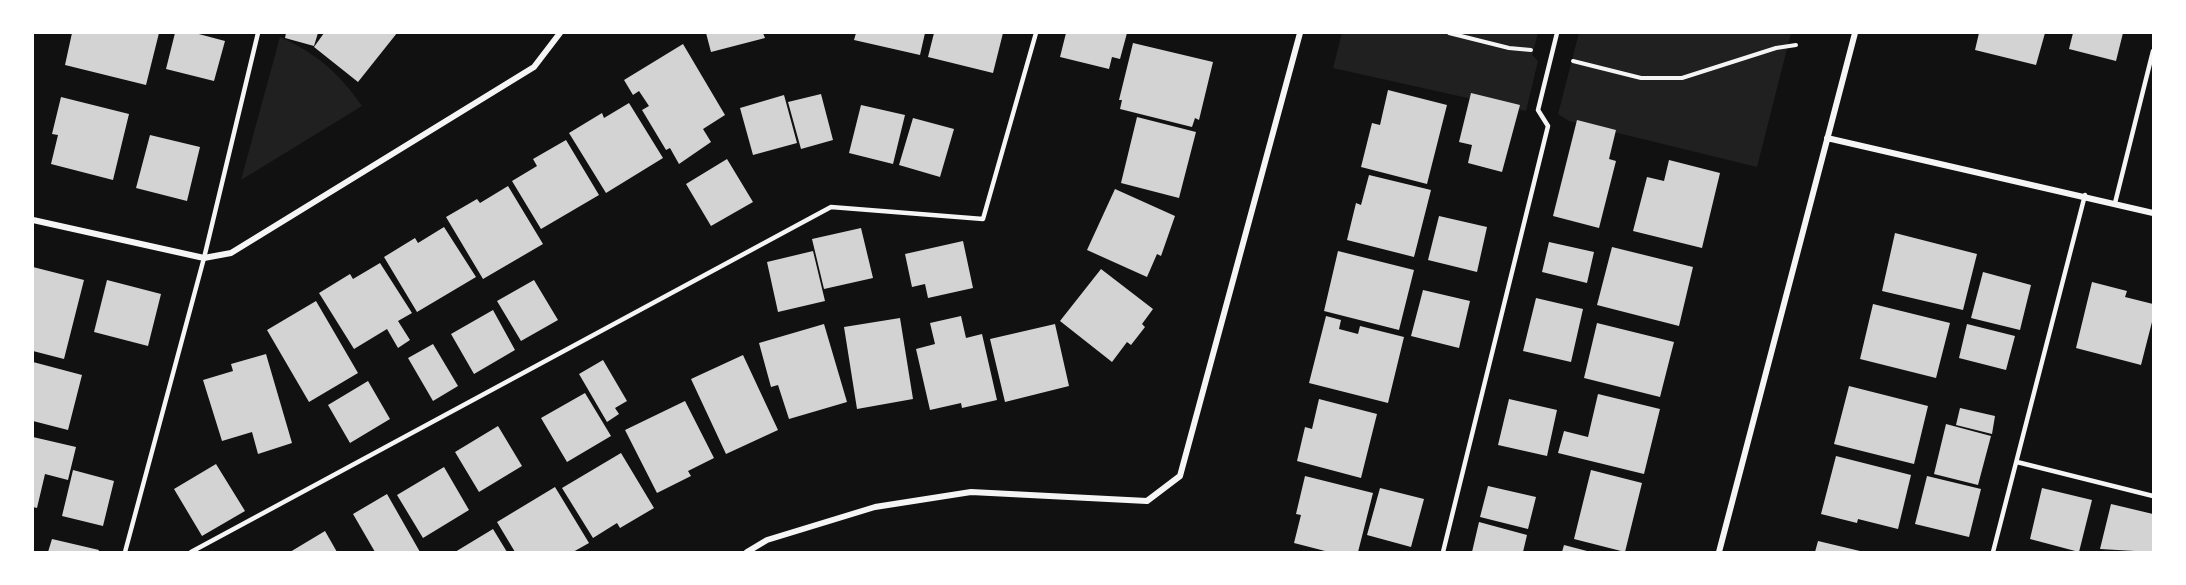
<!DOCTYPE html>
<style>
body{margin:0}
#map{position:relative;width:2186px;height:585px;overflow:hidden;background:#111;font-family:"Source Serif 4",serif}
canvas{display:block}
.frame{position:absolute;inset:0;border:34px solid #fff;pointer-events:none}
</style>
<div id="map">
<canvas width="2186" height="585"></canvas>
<div class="frame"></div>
</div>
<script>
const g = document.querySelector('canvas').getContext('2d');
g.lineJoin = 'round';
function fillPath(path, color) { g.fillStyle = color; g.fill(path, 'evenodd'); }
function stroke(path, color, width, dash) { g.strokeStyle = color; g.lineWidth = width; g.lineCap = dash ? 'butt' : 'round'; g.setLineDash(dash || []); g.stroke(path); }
fillPath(new Path2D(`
 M 1342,33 L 1538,33 L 1532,55 L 1538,61 L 1526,111 L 1333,68 Z
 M 1579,33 L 1791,33 L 1757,167 L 1569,121 L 1558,114 Z
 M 280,37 C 316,53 340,74 362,106 L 241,180 Z`), '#202020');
fillPath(new Path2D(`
 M 72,33 L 159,33 L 146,85 L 65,65 Z
 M 175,33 L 195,33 L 225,41 L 214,81 L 166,69 Z
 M 286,33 L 318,33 L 314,46 L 285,38 Z
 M 324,33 L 397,33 L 358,82 L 314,47 Z
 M 706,33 L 763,33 L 765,38 L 711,52 Z
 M 856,33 L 925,33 L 920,55 L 854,40 Z
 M 934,33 L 1003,33 L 993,73 L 928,57 Z
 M 1066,33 L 1127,33 L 1120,59 L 1112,57 L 1109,69 L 1060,57 Z
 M 1979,33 L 2045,33 L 2036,65 L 1975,50 Z
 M 2073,33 L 2123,33 L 2116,61 L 2069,49 Z
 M 1133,43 L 1213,62 L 1199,120 L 1195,118 L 1192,127 L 1120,109 L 1122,100 L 1119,100 Z
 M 683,44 L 725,115 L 703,129 L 711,142 L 679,164 L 670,148 L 666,150 L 642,110 L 649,106 L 639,91 L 633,95 L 624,80 Z
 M 1388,90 L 1447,105 L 1427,184 L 1361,167 L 1372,123 L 1380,125 Z
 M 1471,93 L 1520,105 L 1502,172 L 1468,163 L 1472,145 L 1459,142 Z
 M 821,94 L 833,140 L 801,149 L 788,102 Z
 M 784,95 L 797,143 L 753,155 L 740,108 Z
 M 61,97 L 129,114 L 113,180 L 51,164 L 58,135 L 52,134 Z
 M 629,103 L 663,158 L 606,193 L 569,133 L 602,113 L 604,118 Z
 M 861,105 L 905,115 L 893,164 L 849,153 Z
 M 1137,117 L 1196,132 L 1179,198 L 1121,183 Z
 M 913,118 L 954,129 L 940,177 L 899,165 Z
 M 1577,120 L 1616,130 L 1609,159 L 1616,161 L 1599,228 L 1553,216 Z
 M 150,135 L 200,147 L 187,201 L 136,188 Z
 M 566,140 L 599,195 L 541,229 L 512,181 L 537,166 L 533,159 Z
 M 727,159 L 753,202 L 711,226 L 686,184 Z
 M 1669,160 L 1720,173 L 1702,248 L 1633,231 L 1647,177 L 1664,181 Z
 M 1369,175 L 1431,190 L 1414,257 L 1347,240 L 1356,203 L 1361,205 Z
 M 508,186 L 543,244 L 483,279 L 446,217 L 477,199 L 480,203 Z
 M 1115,189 L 1175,216 L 1161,256 L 1157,254 L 1147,277 L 1087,250 Z
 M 1439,216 L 1487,227 L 1477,272 L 1428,260 Z
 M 444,227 L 476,277 L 417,312 L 384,257 L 415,238 L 418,243 Z
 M 861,228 L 873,278 L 824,289 L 812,239 Z
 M 1895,233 L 1977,254 L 1963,310 L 1882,291 Z
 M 963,241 L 973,288 L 928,298 L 925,284 L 912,287 L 905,254 Z
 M 1549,242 L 1594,252 L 1587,283 L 1542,272 Z
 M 1612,247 L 1693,267 L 1679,326 L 1597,305 Z
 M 813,251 L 825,301 L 778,312 L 767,262 Z
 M 1338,251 L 1414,270 L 1399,330 L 1324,311 Z
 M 380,263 L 412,313 L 398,321 L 410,340 L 398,348 L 387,329 L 354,349 L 319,293 L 350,274 L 353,279 Z
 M 33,267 L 84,280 L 64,359 L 33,351 Z
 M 1101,269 L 1153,309 L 1142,324 L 1145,327 L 1131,345 L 1127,342 L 1112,362 L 1060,321 Z
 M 1983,272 L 2031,285 L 2020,330 L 1971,318 Z
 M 107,280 L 161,294 L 148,346 L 94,332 Z
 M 534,280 L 558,320 L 521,341 L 497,301 Z
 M 2092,282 L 2127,291 L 2125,297 L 2153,304 L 2153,318 L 2141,365 L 2076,348 Z
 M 1423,290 L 1470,301 L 1459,348 L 1411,336 Z
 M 1536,298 L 1583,309 L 1571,362 L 1523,351 Z
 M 316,301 L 358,373 L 309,402 L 267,330 Z
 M 1873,304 L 1950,323 L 1936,378 L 1860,359 Z
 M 493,310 L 515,350 L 474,374 L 451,334 Z
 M 961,316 L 966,338 L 982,334 L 997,400 L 962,408 L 961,403 L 930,410 L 916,349 L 935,344 L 930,323 Z
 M 1326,316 L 1341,320 L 1339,329 L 1358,334 L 1360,326 L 1404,337 L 1388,403 L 1309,383 Z
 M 900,318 L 913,399 L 857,409 L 844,327 Z
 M 1597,323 L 1674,342 L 1660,397 L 1584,378 Z
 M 824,324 L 847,402 L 789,419 L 778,385 L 771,387 L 759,343 Z
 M 1055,324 L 1069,386 L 1005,402 L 990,339 Z
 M 1967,324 L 2015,336 L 2006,370 L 1959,358 Z
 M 433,344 L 458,386 L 433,401 L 408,358 Z
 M 266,354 L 292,443 L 258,454 L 252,432 L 222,441 L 203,380 L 233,371 L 231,364 Z
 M 743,355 L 778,430 L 726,454 L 691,379 Z
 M 603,360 L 627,401 L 615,408 L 619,414 L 607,422 L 579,374 Z
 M 33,362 L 82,375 L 68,430 L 33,421 Z
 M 368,381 L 390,419 L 350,443 L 328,405 Z
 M 1849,386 L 1928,406 L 1914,464 L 1834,444 Z
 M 585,393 L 611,436 L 567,462 L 541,418 Z
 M 1598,394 L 1660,409 L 1644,474 L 1558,453 L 1564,431 L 1588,437 Z
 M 1319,399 L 1377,414 L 1361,478 L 1297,461 L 1305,427 L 1312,429 Z
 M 1509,399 L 1557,410 L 1547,456 L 1498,445 Z
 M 685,401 L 714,458 L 688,471 L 691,476 L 657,493 L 625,430 Z
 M 1960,408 L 1995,416 L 1992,434 L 1956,425 Z
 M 1946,424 L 1991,436 L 1978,485 L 1934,474 Z
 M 498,426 L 522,466 L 479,492 L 455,452 Z
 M 33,437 L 76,447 L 68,480 L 45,474 L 37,508 L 33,507 Z
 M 621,453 L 654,508 L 620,528 L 617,523 L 593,538 L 562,488 Z
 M 1836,456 L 1911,475 L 1898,529 L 1858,519 L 1857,523 L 1821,514 Z
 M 216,464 L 245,511 L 202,536 L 174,489 Z
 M 444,467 L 469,510 L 423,538 L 397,495 Z
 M 73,470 L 114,481 L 103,526 L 62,516 Z
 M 1591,470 L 1642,483 L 1625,552 L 1574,539 Z
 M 1305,476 L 1373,493 L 1358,552 L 1329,552 L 1294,543 L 1301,515 L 1296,514 Z
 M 1927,476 L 1981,489 L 1969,537 L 1915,524 Z
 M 1488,486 L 1536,497 L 1528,529 L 1480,517 Z
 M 555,487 L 589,543 L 573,552 L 515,552 L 497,522 Z
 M 1380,488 L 1424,499 L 1411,547 L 1367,535 Z
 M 2042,488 L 2092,500 L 2079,552 L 2030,539 Z
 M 387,494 L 420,552 L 375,552 L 353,514 Z
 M 2111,504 L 2153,514 L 2152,552 L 2100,549 Z
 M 1479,522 L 1527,535 L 1523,552 L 1472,552 Z
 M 493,529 L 507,552 L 455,552 Z
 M 325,531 L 337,552 L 290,552 Z
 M 52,539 L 99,550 L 98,552 L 48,552 Z
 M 1818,541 L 1860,551 L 1860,552 L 1815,552 Z
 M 1564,545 L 1587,551 L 1587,552 L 1562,552 Z`), '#d3d3d3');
stroke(new Path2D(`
 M 1449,33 L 1509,48 L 1531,50
 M 1573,61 L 1641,78 L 1682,78 L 1776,48 L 1796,45`), '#f5f5f5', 4);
stroke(new Path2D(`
 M 2115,203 L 2153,51
 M 2017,462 L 2153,496
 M 125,552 L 204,258 L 258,33
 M 191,552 L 831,207 L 983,219 L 1036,33
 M 1443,552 L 1548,126 L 1538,110 L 1557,33
 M 1993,552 L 2085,195`), '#f5f5f5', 4.5);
stroke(new Path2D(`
 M 1827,138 L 2153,213
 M 33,220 L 204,258 L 231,253 L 534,67 L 560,33
 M 747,552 L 767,540 L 875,507 L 971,492 L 1147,501 L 1180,476 L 1300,33
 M 1719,552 L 1855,33`), '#f5f5f5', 6);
</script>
